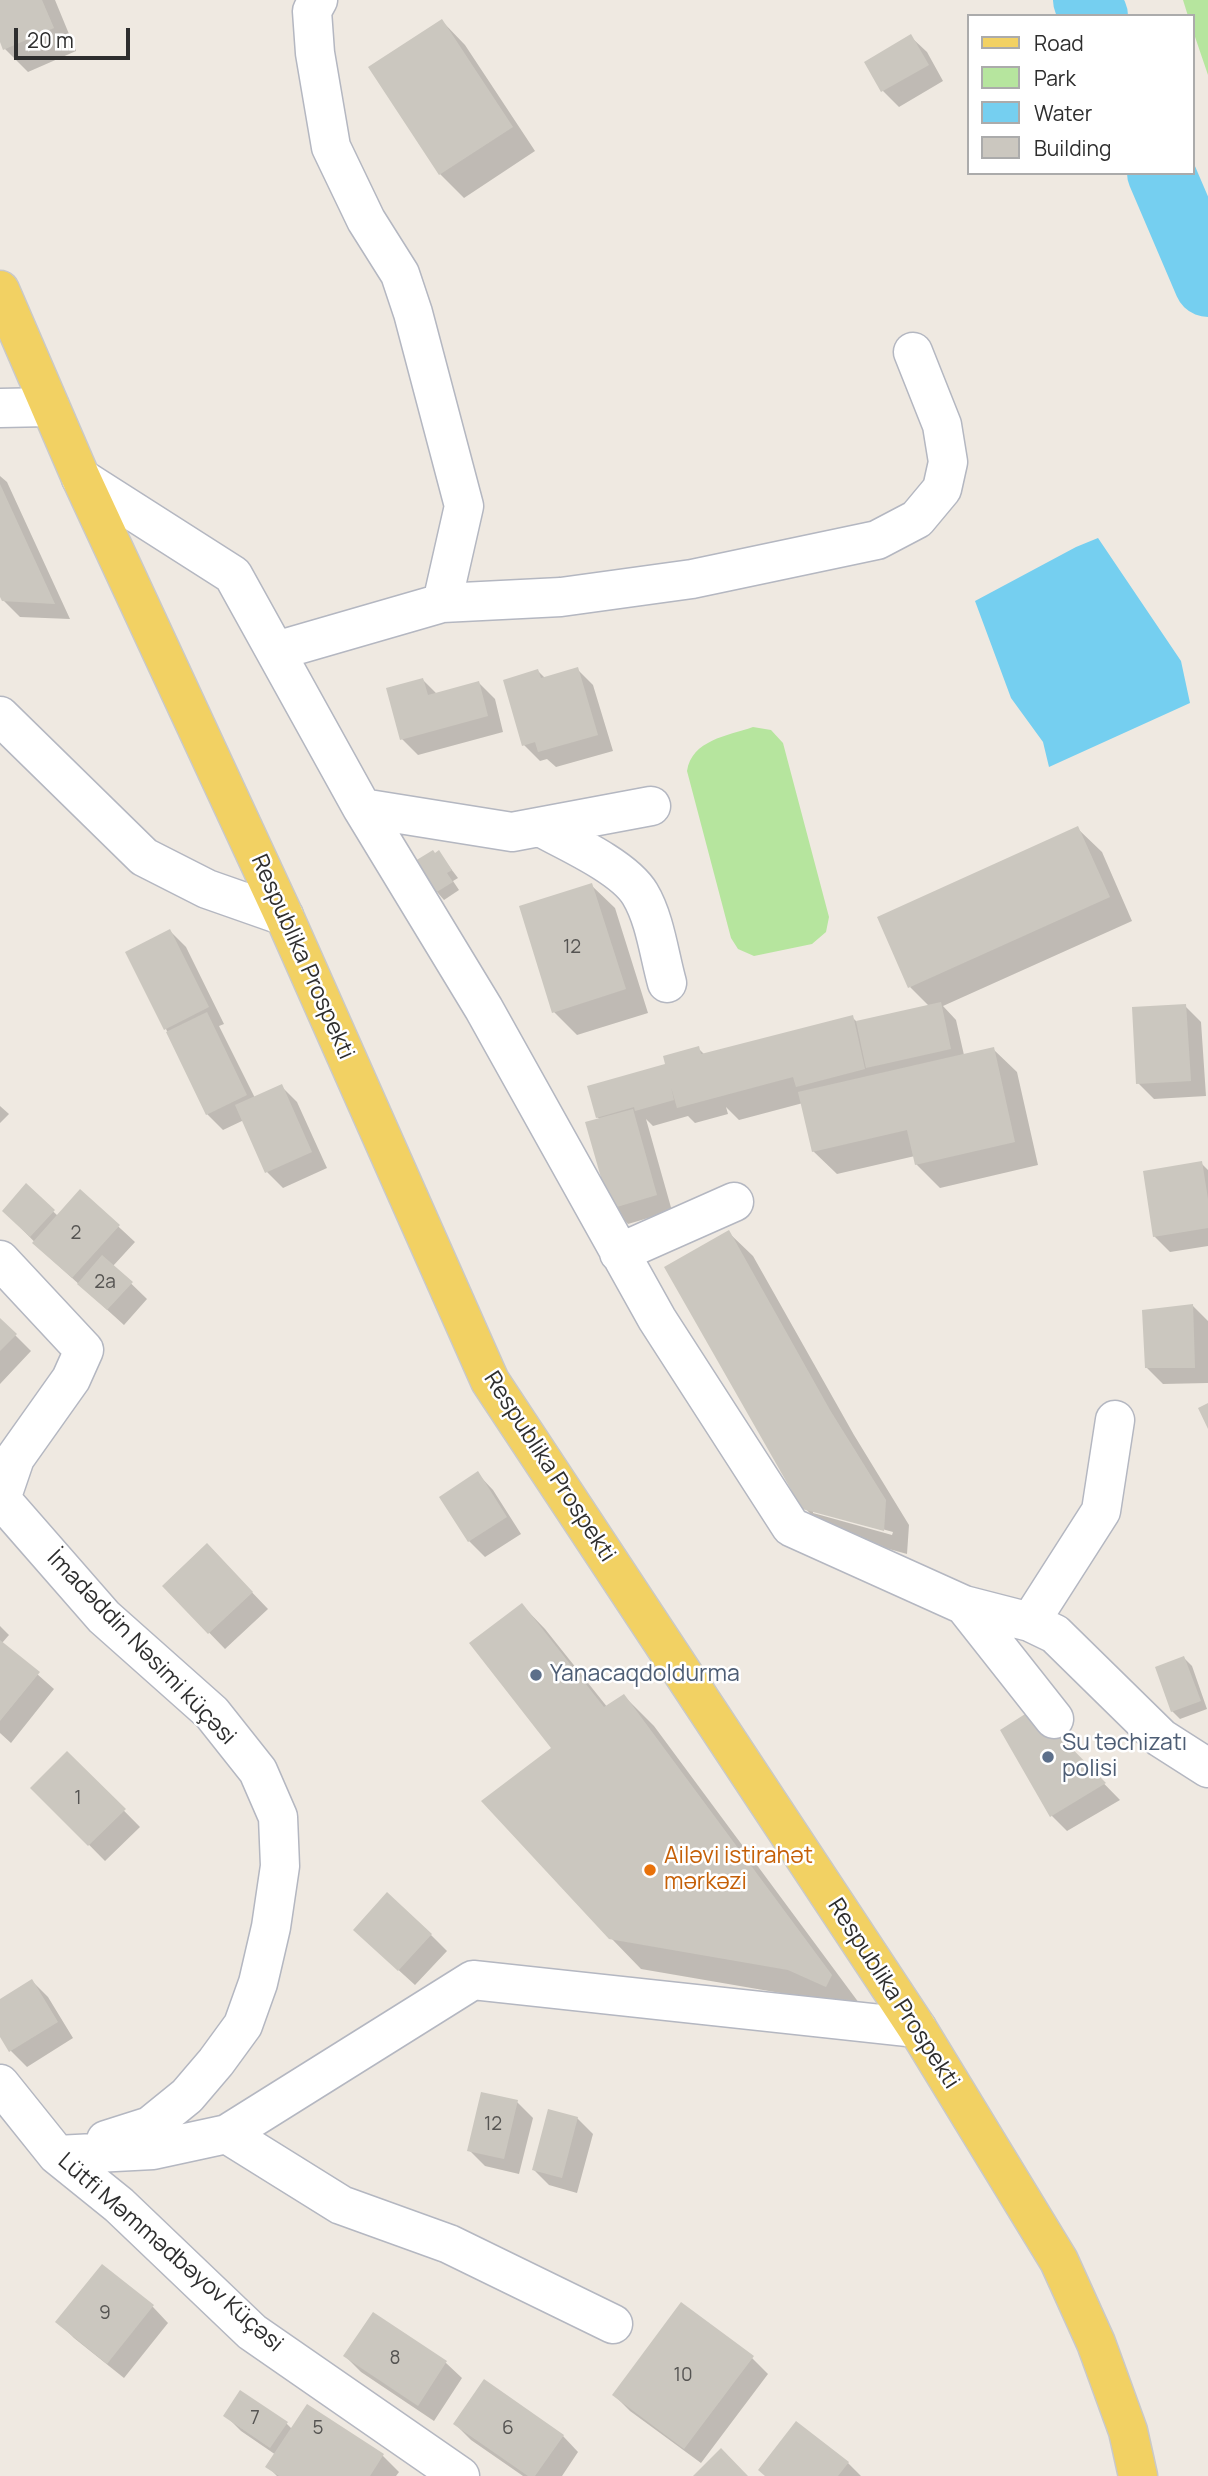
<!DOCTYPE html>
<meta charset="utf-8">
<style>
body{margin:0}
#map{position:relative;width:1208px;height:2476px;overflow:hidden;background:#efe9e1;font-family:Manrope,sans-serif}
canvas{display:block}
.legend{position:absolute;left:967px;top:14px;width:228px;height:161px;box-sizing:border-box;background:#fff;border:2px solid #ababab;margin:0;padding:9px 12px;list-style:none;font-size:21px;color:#2e2e2e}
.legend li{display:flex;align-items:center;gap:14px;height:35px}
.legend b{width:35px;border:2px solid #ababab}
.scale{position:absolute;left:14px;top:28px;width:116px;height:32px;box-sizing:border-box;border:4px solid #2e2e2e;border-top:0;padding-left:9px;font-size:21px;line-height:24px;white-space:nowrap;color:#2e2e2e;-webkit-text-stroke:5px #fff;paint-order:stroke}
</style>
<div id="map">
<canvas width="1208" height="2476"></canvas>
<ul class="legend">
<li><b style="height:9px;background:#f2d163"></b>Road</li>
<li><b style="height:19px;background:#b6e59e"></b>Park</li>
<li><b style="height:19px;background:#75cff0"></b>Water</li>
<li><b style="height:19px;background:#cbc7bf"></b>Building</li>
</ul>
<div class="scale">20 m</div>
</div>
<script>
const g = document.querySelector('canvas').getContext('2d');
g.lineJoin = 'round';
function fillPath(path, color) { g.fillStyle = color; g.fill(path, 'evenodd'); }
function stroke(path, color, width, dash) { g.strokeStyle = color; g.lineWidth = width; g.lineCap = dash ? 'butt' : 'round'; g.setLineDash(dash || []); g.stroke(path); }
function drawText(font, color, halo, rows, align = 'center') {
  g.font = font + ' Manrope,sans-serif'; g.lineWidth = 5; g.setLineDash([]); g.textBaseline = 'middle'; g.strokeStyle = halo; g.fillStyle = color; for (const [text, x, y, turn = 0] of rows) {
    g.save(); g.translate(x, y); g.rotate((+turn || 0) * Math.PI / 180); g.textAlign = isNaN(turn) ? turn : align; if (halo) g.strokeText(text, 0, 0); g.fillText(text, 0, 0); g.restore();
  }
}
fillPath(new Path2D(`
 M 1183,0 L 1208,0 L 1208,75 L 1192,28 L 1192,16 L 1188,16 Z
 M 753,727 L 771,730 L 783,743 L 829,917 L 826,932 L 812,944 L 754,956 L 738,949 L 731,938 L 687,771 C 692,740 727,736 753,727 Z`), '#b6e59e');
fillPath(new Path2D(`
 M 1098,538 L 1181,661 L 1190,703 L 1049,767 L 1043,742 L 1011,698 L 975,601 L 1076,547 Z`), '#75cff0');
fillPath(new Path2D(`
 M 0,0 L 55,0 L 76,51 L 28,72 L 5,49 L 0,37 Z
 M 442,21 L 465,45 L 535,151 L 464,198 L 440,174 L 370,68 Z
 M 911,37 L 927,52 L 943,81 L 899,107 L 883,91 L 866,62 Z
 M 0,476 L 7,482 L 70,619 L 20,617 L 3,600 L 0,593 Z
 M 577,669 L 593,685 L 613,751 L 556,767 L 547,759 L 540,761 L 524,745 L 538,671 L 545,678 Z
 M 423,680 L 437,694 L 479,683 L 495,699 L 503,732 L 418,755 L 402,739 Z
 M 1078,829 L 1102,852 L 1132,921 L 943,1006 L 956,1020 L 964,1055 L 993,1049 L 1017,1072 L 1038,1165 L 940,1188 L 916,1164 L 915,1156 L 837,1174 L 813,1151 L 803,1103 L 739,1120 L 726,1107 L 728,1114 L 695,1123 L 688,1116 L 653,1126 L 646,1119 L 672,1211 L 628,1224 L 612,1208 L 601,1120 L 597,1117 L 667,1065 L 698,1048 L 705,1055 L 852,1017 L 857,1022 L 929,1006 L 910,987 Z
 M 439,853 L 458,878 L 453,881 L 459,890 L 444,900 L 437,892 L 417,862 Z
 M 591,885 L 615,908 L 648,1013 L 577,1035 L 554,1012 Z
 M 170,931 L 186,947 L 224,1024 L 219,1026 L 255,1098 L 281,1086 L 297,1102 L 327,1168 L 283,1188 L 267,1172 L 244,1120 L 223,1130 L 207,1114 L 166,1029 Z
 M 1185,1006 L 1201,1022 L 1206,1096 L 1154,1099 L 1138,1083 Z
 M 0,1106 L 9,1114 L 0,1123 Z
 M 1201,1163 L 1208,1170 L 1208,1246 L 1170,1252 L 1154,1236 Z
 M 26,1186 L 58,1216 L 80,1191 L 135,1242 L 113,1266 L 147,1299 L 124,1325 L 50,1258 L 20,1227 Z
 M 729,1233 L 753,1256 L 854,1435 L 909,1525 L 907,1554 L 828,1532 L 804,1507 ZM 813,1510 L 893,1532 L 892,1535 L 813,1513 Z
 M 1193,1306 L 1208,1321 L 1208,1383 L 1163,1384 L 1147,1368 Z
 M 0,1320 L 31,1351 L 0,1384 Z
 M 478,1474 L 493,1490 L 521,1534 L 485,1557 L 469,1541 L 441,1497 Z
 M 222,1561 L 268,1609 L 225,1649 L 164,1586 Z
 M 522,1605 L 545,1629 L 608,1708 L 624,1696 L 654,1726 L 862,2007 L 641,1969 L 611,1938 L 554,1749 Z
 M 0,1626 L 9,1635 L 2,1643 L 54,1689 L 11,1743 L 0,1733 Z
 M 1184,1658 L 1192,1666 L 1207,1709 L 1180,1719 L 1172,1711 L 1157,1668 Z
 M 1033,1711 L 1120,1800 L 1067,1831 L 1051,1815 Z
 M 67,1753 L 140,1827 L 105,1861 L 33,1788 Z
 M 431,1935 L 447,1951 L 415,1985 L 371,1945 Z
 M 32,1981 L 48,1997 L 73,2038 L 27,2067 L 11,2051 L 0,2034 L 0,2001 Z
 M 517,2102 L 533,2118 L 519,2174 L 485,2166 L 469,2150 Z
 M 577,2118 L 593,2134 L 577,2193 L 549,2185 L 533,2169 Z
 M 102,2266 L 153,2307 L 168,2323 L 124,2378 L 74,2338 L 58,2322 Z
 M 373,2314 L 446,2363 L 462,2378 L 434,2421 L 361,2372 L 345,2356 Z
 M 752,2358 L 768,2374 L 701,2463 L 630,2411 L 614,2395 Z
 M 307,2406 L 383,2456 L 399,2472 L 396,2476 L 277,2476 L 268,2467 L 276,2455 L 241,2431 L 225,2415 L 286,2423 L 292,2429 Z
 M 455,2424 L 563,2436 L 578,2452 L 562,2476 L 523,2476 L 471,2440 Z
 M 848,2463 L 861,2476 L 766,2476 Z`), '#0003');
stroke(new Path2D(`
 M 1087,0 L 1094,16
 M 1161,173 L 1208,283`), '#75cff0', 68);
fillPath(new Path2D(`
 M 0,0 L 42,0 L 54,28 L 3,50 L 0,42 Z
 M 442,19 L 513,127 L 439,175 L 368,67 Z
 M 911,34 L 929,65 L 881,92 L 864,62 Z
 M 0,484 L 55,604 L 2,601 L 0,597 Z
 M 578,667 L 598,735 L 538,752 L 535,742 L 522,746 L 503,680 L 538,669 L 541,678 Z
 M 423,678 L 428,695 L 479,681 L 488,716 L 400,740 L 386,688 Z
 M 1078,826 L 1110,897 L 908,988 L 877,917 Z
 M 433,850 L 435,853 L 439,850 L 452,870 L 447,873 L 453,882 L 435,893 L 415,861 Z
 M 592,883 L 626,989 L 552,1013 L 519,906 Z
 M 170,929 L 209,1007 L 164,1030 L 125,952 Z
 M 941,1002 L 951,1049 L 866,1068 L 856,1021 Z
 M 1186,1004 L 1191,1081 L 1136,1084 L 1132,1007 Z
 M 207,1012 L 247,1095 L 206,1115 L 166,1032 Z
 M 853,1015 L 865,1069 L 796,1087 L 793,1077 L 677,1108 L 671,1087 L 674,1100 L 635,1111 L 634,1107 L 596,1118 L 587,1086 L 665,1064 L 663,1056 L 699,1046 L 701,1054 Z
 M 994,1047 L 1015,1142 L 915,1165 L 907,1130 L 812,1152 L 798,1092 Z
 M 282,1084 L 312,1152 L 265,1173 L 235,1105 Z
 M 633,1109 L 657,1195 L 610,1209 L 585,1122 Z
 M 1202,1161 L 1208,1199 L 1208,1228 L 1153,1237 L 1143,1171 Z
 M 26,1183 L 55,1210 L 30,1237 L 2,1211 Z
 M 80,1189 L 120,1225 L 72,1278 L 32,1243 Z
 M 729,1230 L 830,1410 L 886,1500 L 884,1531 L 802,1509 L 664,1267 Z
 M 102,1255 L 133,1282 L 107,1310 L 77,1284 Z
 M 1193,1304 L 1195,1368 L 1145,1368 L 1142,1310 Z
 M 0,1318 L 17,1334 L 0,1351 Z
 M 1208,1403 L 1208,1429 L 1198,1408 Z
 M 478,1471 L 507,1517 L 468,1542 L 439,1497 Z
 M 207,1543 L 253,1592 L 208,1634 L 162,1586 Z
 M 522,1603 L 604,1707 L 624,1694 L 832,1975 L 826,1987 L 788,1970 L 609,1939 L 481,1801 L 551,1748 L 469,1643 Z
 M 0,1640 L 40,1672 L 0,1721 Z
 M 1184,1656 L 1201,1701 L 1171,1712 L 1155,1667 Z
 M 1033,1709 L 1106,1783 L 1050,1817 L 1000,1730 Z
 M 67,1751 L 126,1809 L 88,1846 L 30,1788 Z
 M 387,1892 L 432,1934 L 398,1971 L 353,1930 Z
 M 32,1979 L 58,2022 L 9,2052 L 0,2037 L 0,1999 Z
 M 481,2092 L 518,2100 L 504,2159 L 467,2151 Z
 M 548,2109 L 578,2117 L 562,2178 L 532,2170 Z
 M 102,2264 L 154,2305 L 107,2364 L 55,2322 Z
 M 681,2302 L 754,2356 L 684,2449 L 612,2395 Z
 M 373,2312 L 447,2361 L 418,2406 L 343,2356 Z
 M 484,2379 L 564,2435 L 535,2476 L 528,2476 L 453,2424 Z
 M 240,2390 L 288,2422 L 270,2448 L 223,2416 Z
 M 307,2404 L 384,2454 L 370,2476 L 279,2476 L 265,2467 Z
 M 796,2421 L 849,2462 L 838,2476 L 765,2476 L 758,2470 Z
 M 721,2448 L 748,2476 L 693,2476 Z`), '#cbc7bf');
const minor = new Path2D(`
 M 318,0 L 312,11 L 315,53 L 331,147 L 366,220 L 400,274 L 413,313 L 464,506 L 442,603
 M 0,408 L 50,407
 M 81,478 L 233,575 L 362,808 L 484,1009 L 657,1319 L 791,1527 L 964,1605 L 1030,1622 L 1055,1634 L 1161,1738 L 1208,1768
 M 276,651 L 442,603 L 561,597 L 692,579 L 877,540 L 917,519 L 942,489 L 948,462 L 942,425 L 913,352
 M 0,716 L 144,857 L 207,889 L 284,916
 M 362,808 L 512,832 L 651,806
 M 540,827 C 568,842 624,867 640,894 C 655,919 659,954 667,983
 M 619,1253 L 734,1202
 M 0,1260 L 84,1350 L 71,1379 L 15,1458 L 1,1499
 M 0,1498 L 104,1617 L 212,1713 L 258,1771 L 278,1817 L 280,1866 L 271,1927 L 258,1983 L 243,2025 L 216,2062 L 187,2096 L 150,2126 L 106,2140
 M 964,1605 L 1054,1719
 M 1030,1622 L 1101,1511 L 1115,1420
 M 0,2084 L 57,2155 L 119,2205 L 252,2332 L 460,2476
 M 227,2134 L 341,2205 L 449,2244 L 613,2324
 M 57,2155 L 153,2150 L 227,2134 L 473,1980 L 917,2028`);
const major = new Path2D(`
 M 0,290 L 81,478 L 284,916 L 490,1381 L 917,2028 L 1059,2261 L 1096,2343 L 1128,2431 L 1138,2476`);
stroke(minor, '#b4b7c1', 41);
stroke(major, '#c9c9c9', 41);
stroke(minor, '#fff', 38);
stroke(major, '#f2d163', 38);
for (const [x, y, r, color] of [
 [536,1675,7,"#5c6f8a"],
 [1048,1757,7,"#5c6f8a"],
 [650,1870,7,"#e8710a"]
]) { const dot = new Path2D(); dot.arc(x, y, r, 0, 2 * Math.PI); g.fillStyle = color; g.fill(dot); stroke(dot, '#fff', 2.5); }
drawText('19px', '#555452', null, [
 ["12",572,948],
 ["2",76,1234],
 ["2a",105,1283],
 ["1",78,1799],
 ["12",493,2125],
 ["9",105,2314],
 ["8",395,2359],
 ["10",683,2376],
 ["7",255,2419],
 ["5",318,2429],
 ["6",508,2429]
]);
drawText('23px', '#2e2e2e', '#fff', [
 ["Respublika Prospekti",302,957,66],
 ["Respublika Prospekti",549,1467,57],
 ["İmadəddin Nəsimi küçəsi",141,1648,46],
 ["Respublika Prospekti",893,1994,57],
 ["Lütfi Məmmədbəyov Küçəsi",170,2253,41]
]);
drawText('23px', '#4e5e75', '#fff', [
 ["Yanacaqdoldurma",550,1675],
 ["Su təchizatı",1062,1744],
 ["polisi",1062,1770]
], 'left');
drawText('23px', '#c56008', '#fff', [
 ["Ailəvi istirahət",664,1857],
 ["mərkəzi",664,1883]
], 'left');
</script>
